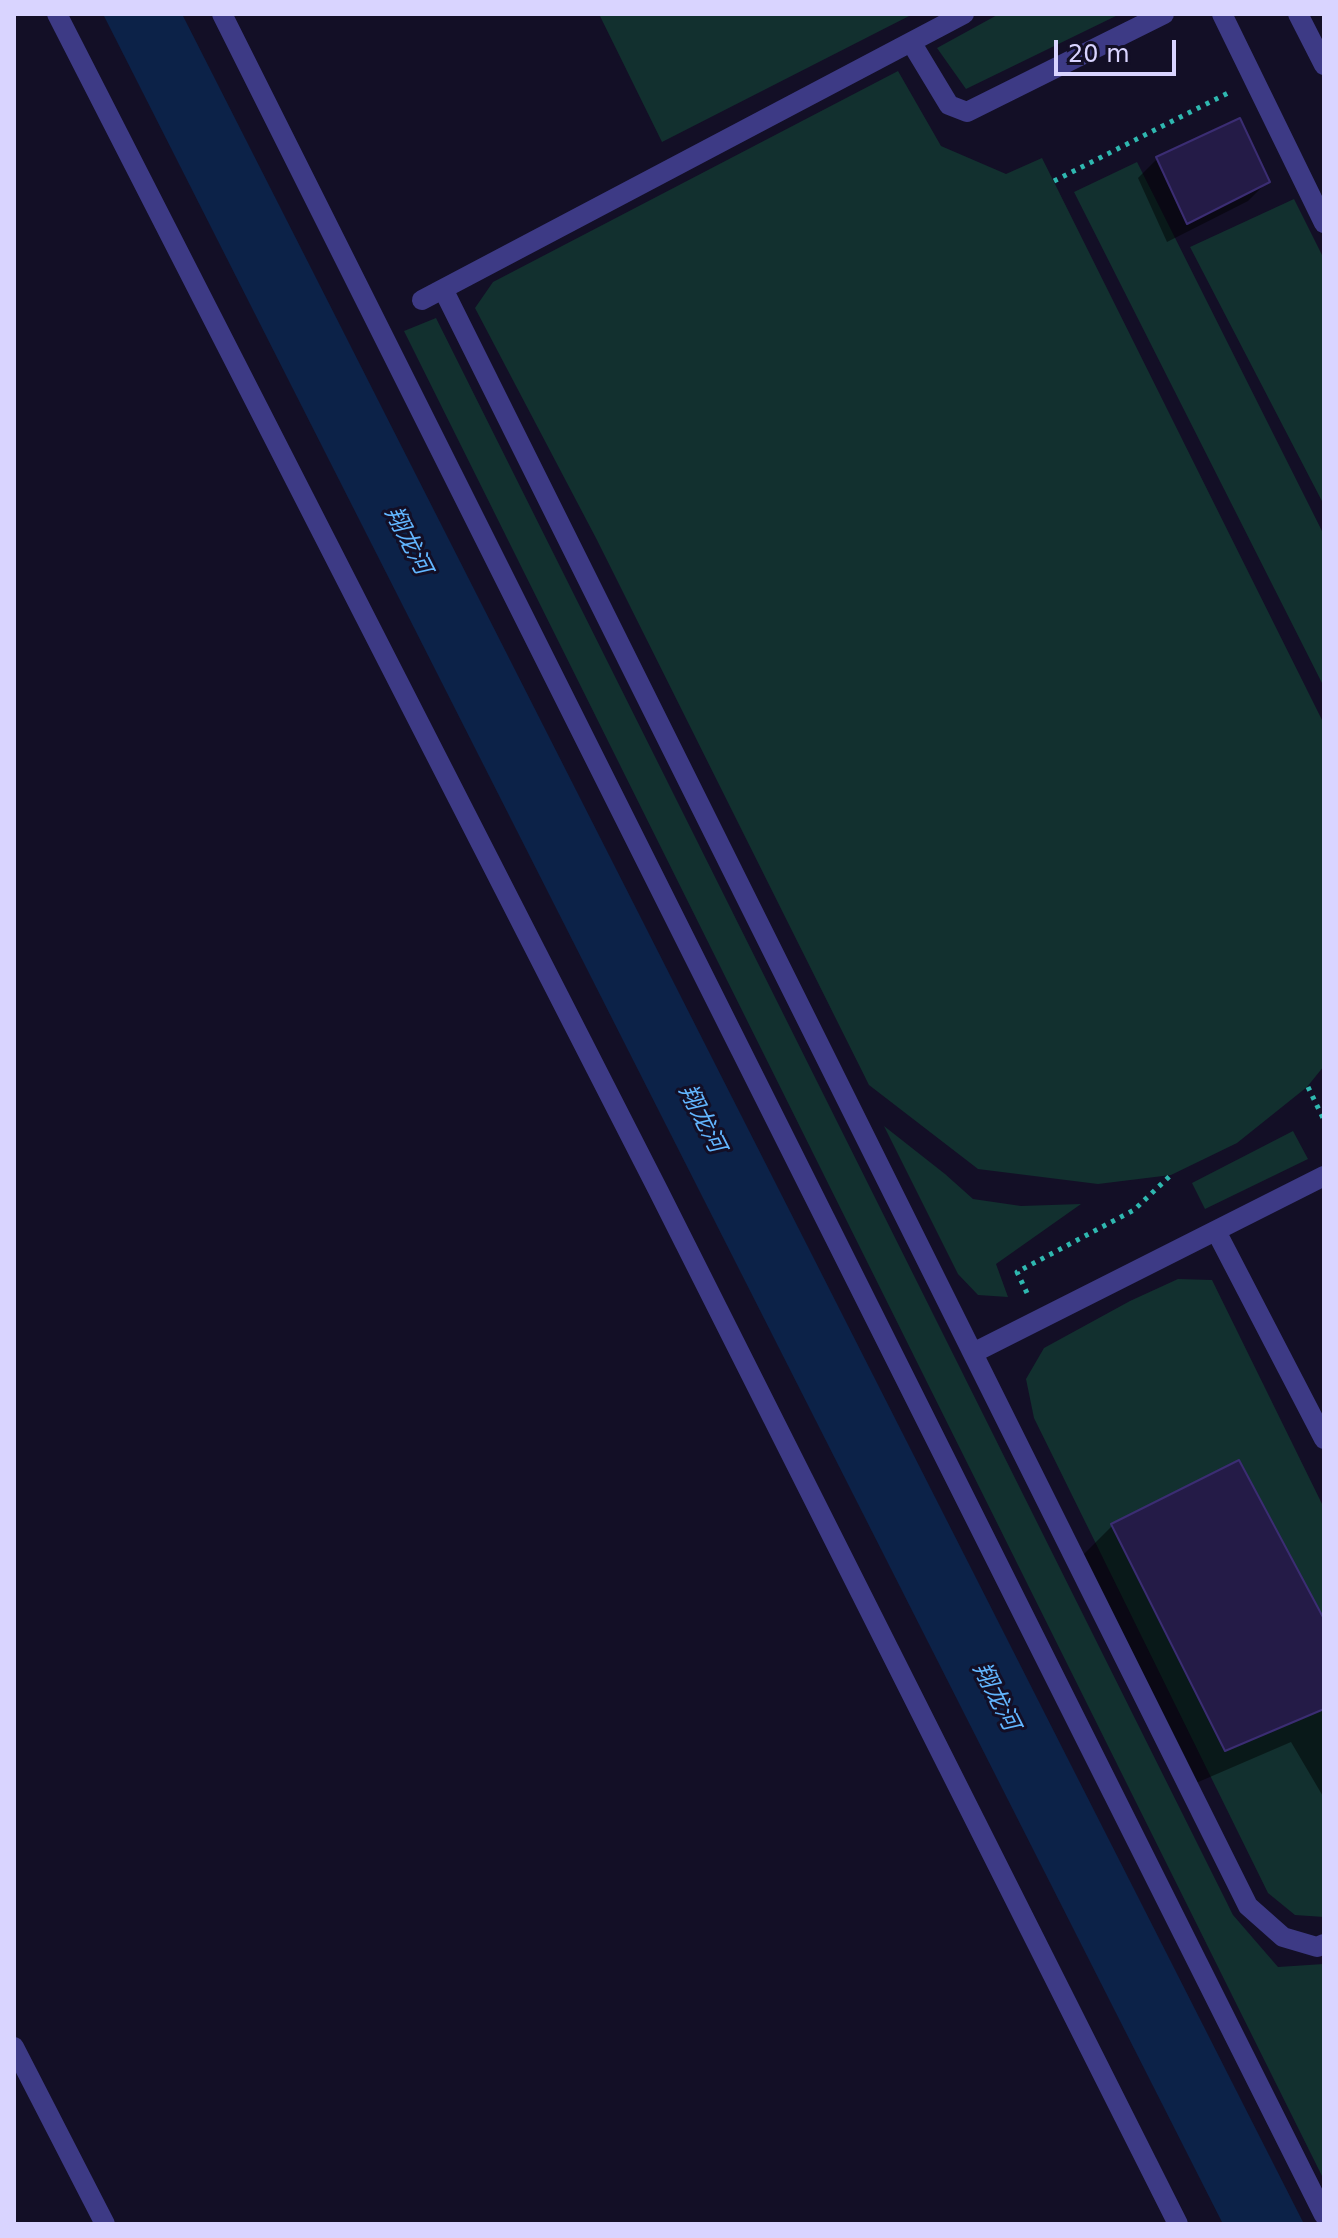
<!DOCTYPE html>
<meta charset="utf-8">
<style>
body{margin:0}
#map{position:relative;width:1338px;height:2238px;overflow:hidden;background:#130f26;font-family:"DejaVu Sans",sans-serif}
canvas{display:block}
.frame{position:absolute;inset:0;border:16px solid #d9d4ff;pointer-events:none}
.scale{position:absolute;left:1054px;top:40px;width:122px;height:36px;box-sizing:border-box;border:4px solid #d9d4ff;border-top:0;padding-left:10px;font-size:24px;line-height:28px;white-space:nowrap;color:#d9d4ff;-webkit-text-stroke:6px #130f26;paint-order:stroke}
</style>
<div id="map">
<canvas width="1338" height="2238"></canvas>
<div class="frame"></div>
<div class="scale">20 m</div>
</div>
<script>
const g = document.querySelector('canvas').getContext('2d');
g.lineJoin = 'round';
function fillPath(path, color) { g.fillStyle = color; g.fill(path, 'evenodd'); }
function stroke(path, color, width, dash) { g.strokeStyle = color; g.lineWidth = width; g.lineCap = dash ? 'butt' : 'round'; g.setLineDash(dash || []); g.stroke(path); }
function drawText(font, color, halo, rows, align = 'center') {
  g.font = font + ' "DejaVu Sans","Noto Sans SC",sans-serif'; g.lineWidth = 6; g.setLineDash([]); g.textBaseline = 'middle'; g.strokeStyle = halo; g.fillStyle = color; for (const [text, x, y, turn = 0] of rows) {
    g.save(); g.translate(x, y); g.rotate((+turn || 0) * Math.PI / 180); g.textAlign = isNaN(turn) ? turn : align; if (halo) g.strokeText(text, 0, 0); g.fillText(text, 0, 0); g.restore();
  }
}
fillPath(new Path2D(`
 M 599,14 L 913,14 L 662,142 Z
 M 999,14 L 1120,14 L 966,89 L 937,48 Z
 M 898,71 L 941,146 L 1006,174 L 1042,158 L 1324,724 L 1324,1066 L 1307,1087 L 1237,1143 L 1171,1175 L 1098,1184 L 978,1169 L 869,1085 L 597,540 L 475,308 L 493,282 Z
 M 1137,162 L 1324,535 L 1324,687 L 1074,192 Z
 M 1294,199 L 1324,259 L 1324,505 L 1190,247 Z
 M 436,318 L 1233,1915 L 1278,1967 L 1324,1964 L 1324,2180 L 404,331 Z
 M 884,1126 L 945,1174 L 973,1199 L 1021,1206 L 1081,1204 L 996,1264 L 1008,1297 L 978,1295 L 958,1274 Z
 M 1293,1131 L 1308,1159 L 1205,1209 L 1192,1183 Z
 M 1178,1279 L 1212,1280 L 1324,1508 L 1324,1917 L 1295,1915 L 1268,1893 L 1034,1418 L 1026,1379 L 1044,1348 L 1130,1301 Z`), '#12302f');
fillPath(new Path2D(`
 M 103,14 L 182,14 L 1304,2224 L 1223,2224 Z`), '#0c2248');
fillPath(new Path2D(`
 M 1239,121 L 1267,182 L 1248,201 L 1167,242 L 1138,178 L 1157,159 Z
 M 1112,1526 L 1324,1623 L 1324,1798 L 1291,1742 L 1189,1786 L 1076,1562 Z`), '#0007');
const building = new Path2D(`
 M 1240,118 L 1270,182 L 1187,224 L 1156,157 Z
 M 1239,1460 L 1324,1619 L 1324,1709 L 1225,1751 L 1111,1524 Z`);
fillPath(building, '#241b47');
stroke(building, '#3b2d73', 2);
stroke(new Path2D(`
 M 1054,181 L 1228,93
 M 1308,1087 L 1324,1120
 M 1027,1293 L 1017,1272 L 1134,1210 L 1171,1175`), '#2fb8b0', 5, [4, 6]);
stroke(new Path2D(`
 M 57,14 L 658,1190 L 1178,2224
 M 222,14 L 1324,2215
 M 1222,14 L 1324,223
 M 1298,14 L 1324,65
 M 911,42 L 949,105 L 967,112 L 1164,14
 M 443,289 L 1248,1906 L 1283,1937 L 1317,1947 L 1324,1944
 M 422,300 L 964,14
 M 1216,1231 L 1324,1439
 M 973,1353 L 1324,1176
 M 14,2047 L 105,2224`), '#3d3a85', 20);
drawText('italic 24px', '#62b6ff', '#130f26', [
 ["翔龙河",407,541,63],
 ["翔龙河",701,1119,63],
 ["翔龙河",995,1697,63]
]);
</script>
